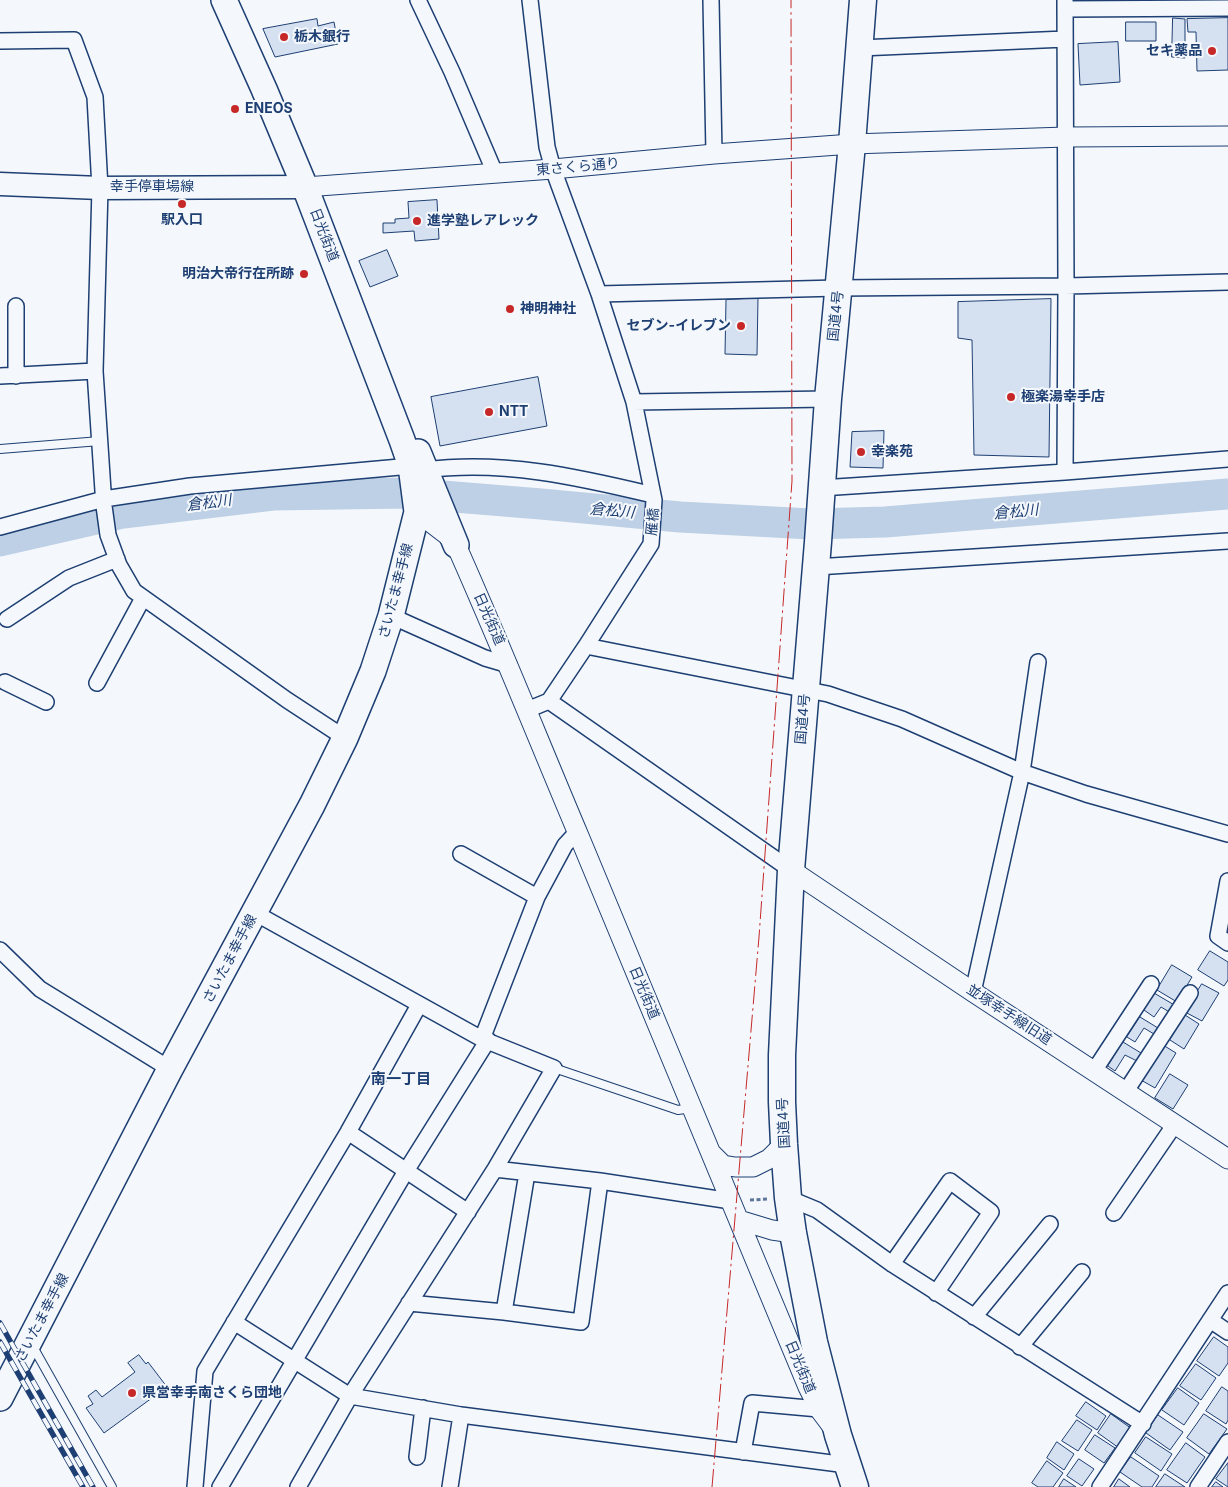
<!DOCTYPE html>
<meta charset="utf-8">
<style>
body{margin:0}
canvas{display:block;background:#f4f7fb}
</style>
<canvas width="1228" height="1487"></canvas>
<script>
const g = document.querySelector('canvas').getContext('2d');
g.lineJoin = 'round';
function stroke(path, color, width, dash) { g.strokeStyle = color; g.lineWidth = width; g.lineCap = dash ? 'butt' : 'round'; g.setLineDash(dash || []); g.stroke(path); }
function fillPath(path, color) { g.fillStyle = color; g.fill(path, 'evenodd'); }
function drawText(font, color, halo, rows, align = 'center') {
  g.font = font + ' Inter,"Noto Sans JP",sans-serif'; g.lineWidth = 4; g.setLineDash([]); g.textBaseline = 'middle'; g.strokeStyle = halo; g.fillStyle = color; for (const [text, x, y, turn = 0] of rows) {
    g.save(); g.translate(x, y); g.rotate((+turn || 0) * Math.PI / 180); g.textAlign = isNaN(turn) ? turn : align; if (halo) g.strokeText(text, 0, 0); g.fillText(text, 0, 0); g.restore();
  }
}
stroke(new Path2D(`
 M 0,541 L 123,513 L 273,495 L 406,493 L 541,504 L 680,517 L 811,524 L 885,522 L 1228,494`), '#bed0e5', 31);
const building = new Path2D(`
 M 1173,18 L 1185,19 L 1185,58 L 1172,57 Z
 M 1228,18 L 1228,70 L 1197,71 L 1196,32 L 1188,32 L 1187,19 Z
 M 317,19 L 318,26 L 334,22 L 338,44 L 275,57 L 263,29 Z
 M 1126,22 L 1156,22 L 1156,41 L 1126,41 Z
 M 1118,42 L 1120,82 L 1080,85 L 1078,44 Z
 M 437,200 L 439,239 L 415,241 L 414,231 L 383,233 L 383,223 L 395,223 L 395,219 L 409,218 L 408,202 Z
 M 387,250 L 398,276 L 370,287 L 359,261 Z
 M 758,298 L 757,355 L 725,354 L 726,300 Z
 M 1051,299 L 1049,457 L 974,455 L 972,340 L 958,338 L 958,302 Z
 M 538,377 L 547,426 L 440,446 L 431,397 Z
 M 884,431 L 883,468 L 850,467 L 852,432 Z
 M 1210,951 L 1228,962 L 1228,980 L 1224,986 L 1198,970 Z
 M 1172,965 L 1192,977 L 1177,1002 L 1157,990 Z
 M 1202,984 L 1219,993 L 1202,1021 L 1185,1012 Z
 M 1154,993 L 1176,1006 L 1171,1013 L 1161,1007 L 1154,1017 L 1144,1010 Z
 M 1185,1015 L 1199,1024 L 1184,1049 L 1170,1040 Z
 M 1140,1017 L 1158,1028 L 1154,1034 L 1144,1028 L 1135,1042 L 1127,1037 Z
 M 1123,1042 L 1141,1053 L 1137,1061 L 1125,1055 L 1115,1071 L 1108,1066 Z
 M 1163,1045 L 1176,1053 L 1155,1088 L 1141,1080 Z
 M 1170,1074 L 1188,1085 L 1173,1109 L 1155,1098 Z
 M 1214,1337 L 1228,1347 L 1228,1363 L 1219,1376 L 1197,1361 Z
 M 139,1355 L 146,1364 L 148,1362 L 167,1387 L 104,1433 L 86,1408 L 93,1404 L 88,1396 L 96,1390 L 102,1397 L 135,1372 L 128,1363 Z
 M 1196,1364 L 1216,1378 L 1201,1400 L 1180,1386 Z
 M 1222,1387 L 1228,1391 L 1228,1420 L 1226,1424 L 1206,1411 Z
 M 1178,1388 L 1199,1403 L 1184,1425 L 1162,1410 Z
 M 1086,1402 L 1106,1416 L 1097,1430 L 1076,1416 Z
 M 1111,1414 L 1132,1429 L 1119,1448 L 1098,1433 Z
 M 1204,1414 L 1227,1429 L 1209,1454 L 1187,1438 Z
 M 1158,1415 L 1183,1432 L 1170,1450 L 1146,1433 Z
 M 1077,1420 L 1092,1430 L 1078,1451 L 1062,1441 Z
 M 1095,1435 L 1115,1448 L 1104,1463 L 1085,1450 Z
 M 1146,1437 L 1172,1454 L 1161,1471 L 1135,1453 Z
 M 1057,1442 L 1074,1454 L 1064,1470 L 1047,1458 Z
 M 1186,1443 L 1205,1457 L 1187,1483 L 1167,1470 Z
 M 1131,1457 L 1159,1476 L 1152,1487 L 1142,1487 L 1120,1472 Z
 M 1079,1459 L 1094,1469 L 1082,1486 L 1067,1476 Z
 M 1047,1461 L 1063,1473 L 1053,1487 L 1038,1487 L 1032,1483 Z
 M 1228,1463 L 1228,1487 L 1216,1479 Z
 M 1165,1474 L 1185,1487 L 1156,1487 Z
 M 1064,1479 L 1076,1487 L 1059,1487 Z
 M 1119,1479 L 1130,1487 L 1114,1487 Z
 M 1216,1482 L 1223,1487 L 1212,1487 Z`);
fillPath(building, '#d5e0f0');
stroke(building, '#1d3f73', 1);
const service = new Path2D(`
 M 0,449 L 100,441
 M 554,1068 L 678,1110 L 692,1108
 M 32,1345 L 112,1487`);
const minor = new Path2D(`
 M 418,0 L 452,72 L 495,173
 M 711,0 L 714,154
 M 1065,9 L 1228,8
 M 0,41 L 74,40 L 95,97 L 100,188 L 95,371 L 104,506 L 108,535 L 119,565 L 134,591 L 287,700 L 345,738
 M 860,48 L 1065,39
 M 599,294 L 838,288 L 1066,286 L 1228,282
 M 0,376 L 95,371
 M 16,376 L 16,306
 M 634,402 L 828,399
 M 425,470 C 503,460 578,477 653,495
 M 1065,472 L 1228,459
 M 821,488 L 1065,472 L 1066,286 L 1065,0
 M 0,527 L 104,499 L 190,486 L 411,466
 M 816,567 L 1228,541
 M 391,616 L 485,658 L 509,665
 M 7,619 L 69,578 L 117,559
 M 586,646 L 828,694 L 902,719 L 1022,772 L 1086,794 L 1228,834
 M 5,682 L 46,702
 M 97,683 L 143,598
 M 549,701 L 791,870
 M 527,710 L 549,701 L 586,646 L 651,544 L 654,500 L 634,402 L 599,294 L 553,169 L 547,147 L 530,0
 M 461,854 L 537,897
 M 1228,881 L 1218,936 L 1228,943
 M 255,913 L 482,1039 L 554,1068 L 495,1169 L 350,1396 L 298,1487
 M 0,950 L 40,989 L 170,1069
 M 973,992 L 1022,772 L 1038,662
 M 482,1039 L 537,897 L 565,845 L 577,832
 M 1094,1071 L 1151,984
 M 1126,1091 L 1190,993
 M 348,1132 L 468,1212
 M 495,1169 L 600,1181 L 731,1201
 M 788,1198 L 817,1210 L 892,1264 L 1143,1424
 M 1114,1213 L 1175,1124
 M 892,1264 L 950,1181 L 991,1212 L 936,1293
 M 409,1303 L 504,1312 L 581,1322 L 600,1181
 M 504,1312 L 527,1173
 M 974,1317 L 1050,1224
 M 1210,1320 L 1228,1332
 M 234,1322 L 350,1396 L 461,1415 L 847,1465
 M 1020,1347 L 1082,1272
 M 743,1452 L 752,1403 L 819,1409
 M 417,1457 L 423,1408
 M 195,1487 L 205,1371 L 348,1132 L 419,1005
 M 220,1487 L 406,1171 L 488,1040
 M 450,1487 L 461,1415
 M 1100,1487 L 1228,1293
 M 1198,1487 L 1228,1442`);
const tertiary = new Path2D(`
 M 305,187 L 553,169 L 714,154 L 852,144 L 1066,137 L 1228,136
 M 417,512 L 447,535 L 456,545 C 499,641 538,739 579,836 C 655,1020 732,1203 808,1387 L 819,1409 L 831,1425
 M 791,870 L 973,992 L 1228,1159
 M 712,1154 L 723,1165 L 735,1167 L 753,1167 L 769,1159 L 784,1144
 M 739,1220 L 772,1230 L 793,1233`);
const secondary = new Path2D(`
 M 0,184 L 100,188 L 305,187`);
const primary = new Path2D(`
 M 418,452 L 456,545
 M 0,1398 L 170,1069 L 312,805 L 345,738 L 373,671 L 391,616 L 417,512 L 411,466 L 402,440 L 305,187 L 264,89 L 224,0`);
const trunk = new Path2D(`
 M 855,1487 L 838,1435 L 814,1342 L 793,1233 L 788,1198 L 784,1144 L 782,1102 L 782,1055 L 791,870 L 818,542 L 828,399 L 852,144 L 863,0`);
stroke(service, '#1d3f73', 10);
stroke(minor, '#1d3f73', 18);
stroke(tertiary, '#1d3f73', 21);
stroke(secondary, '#1d3f73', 25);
stroke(primary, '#1d3f73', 28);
stroke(trunk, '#1d3f73', 29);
stroke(new Path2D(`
 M 750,1200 L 768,1199`), '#5e769c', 3, [4, 2.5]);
stroke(service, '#f4f7fb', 8);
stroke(minor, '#f4f7fb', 15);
stroke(tertiary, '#f4f7fb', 19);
stroke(secondary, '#f4f7fb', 22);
stroke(primary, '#f4f7fb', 25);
stroke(trunk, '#f4f7fb', 26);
const rail = new Path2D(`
 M 0,1323 L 93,1487
 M 0,1342 L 83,1487`);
stroke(rail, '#1d3f73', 5.5);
stroke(rail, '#f4f7fb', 4, [11]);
stroke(new Path2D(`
 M 712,1487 L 759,937 L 792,481 L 791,0`), '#c62828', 1, [18, 4, 2.5, 4]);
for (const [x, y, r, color] of [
 [284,37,5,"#c62828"],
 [1212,51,5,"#c62828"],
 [235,109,5,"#c62828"],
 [182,204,5,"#c62828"],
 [417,221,5,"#c62828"],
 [304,274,5,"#c62828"],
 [510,309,5,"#c62828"],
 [741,326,5,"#c62828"],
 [1011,397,5,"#c62828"],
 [489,412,5,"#c62828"],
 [861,452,5,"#c62828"],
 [132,1393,5,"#c62828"]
]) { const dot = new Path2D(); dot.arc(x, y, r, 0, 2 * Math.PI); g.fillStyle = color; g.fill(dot); stroke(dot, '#f4f7fb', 2); }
drawText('bold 14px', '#1d3f73', '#f4f7fb', [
 ["栃木銀行",294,37],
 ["セキ薬品",1202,51,"right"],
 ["ENEOS",245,109],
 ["駅入口",182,220,"center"],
 ["進学塾レアレック",427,221],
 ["明治大帝行在所跡",294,274,"right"],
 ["神明神社",520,309],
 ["セブン-イレブン",731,326,"right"],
 ["極楽湯幸手店",1021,397],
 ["NTT",499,412],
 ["幸楽苑",871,452],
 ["県営幸手南さくら団地",142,1393]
], 'left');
drawText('14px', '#1d3f73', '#f4f7fb', [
 ["東さくら通り",578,167,-5],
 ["幸手停車場線",152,187],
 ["日光街道",324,235,69],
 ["国道4号",836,316,-84],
 ["雁橋",653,522,-85],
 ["さいたま幸手線",396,591,-75],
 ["日光街道",489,619,66],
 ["国道4号",803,719,-85],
 ["さいたま幸手線",230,959,-62],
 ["日光街道",644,993,67],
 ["並塚幸手線旧道",1009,1015,33],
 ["国道4号",784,1123,-93],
 ["さいたま幸手線",42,1318,-62],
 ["日光街道",800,1367,67]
]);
drawText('italic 15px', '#1d3f73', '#f4f7fb', [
 ["倉松川",209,503,-7],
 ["倉松川",612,511,5],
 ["倉松川",1016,512,-5]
]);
drawText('bold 15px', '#1d3f73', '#f4f7fb', [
 ["南一丁目",401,1079]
]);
</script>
